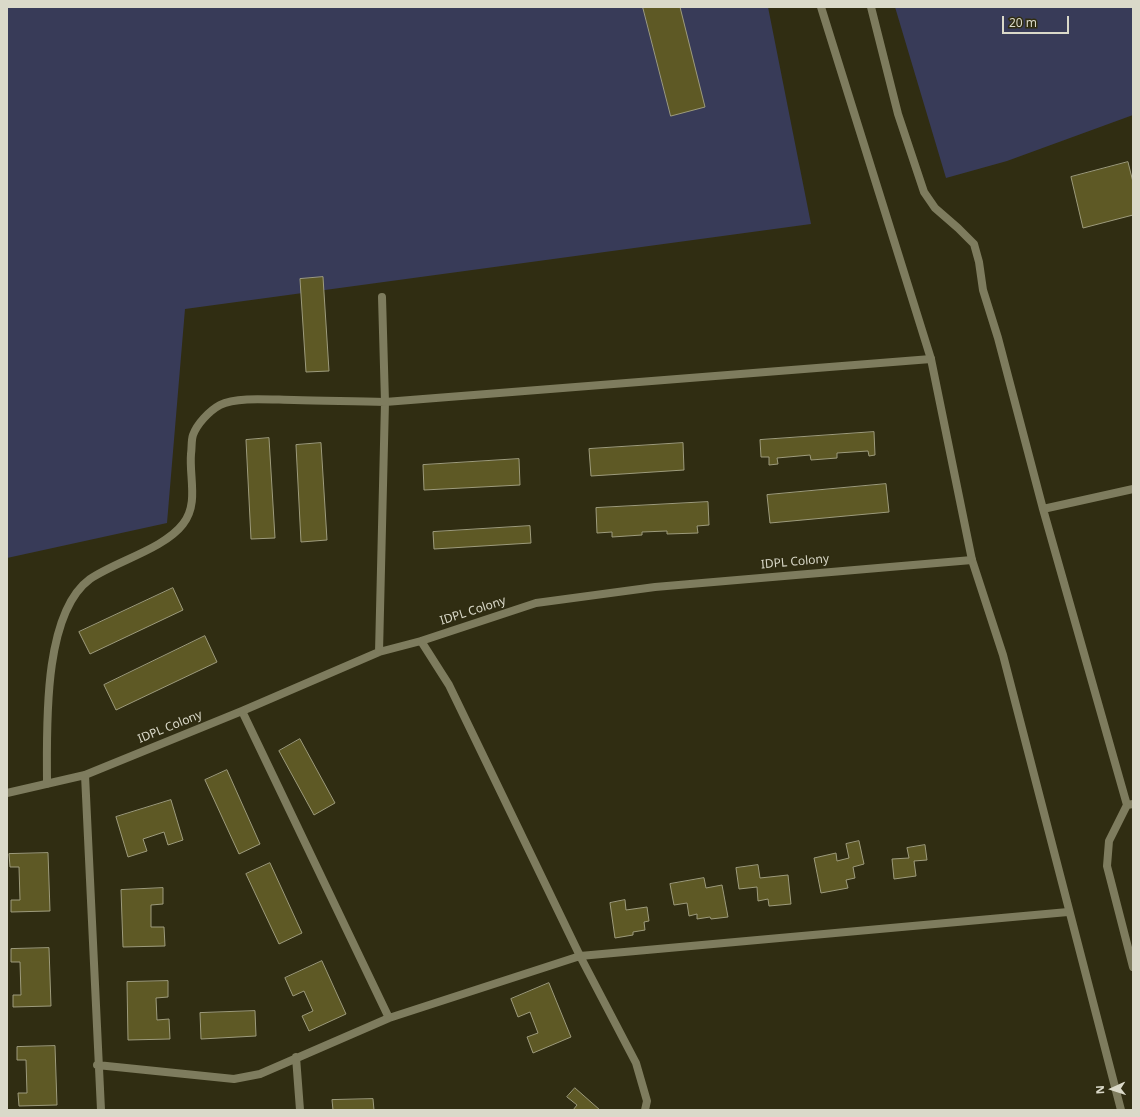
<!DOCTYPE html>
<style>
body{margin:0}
#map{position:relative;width:1140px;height:1117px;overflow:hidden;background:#302d12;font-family:"Noto Sans",sans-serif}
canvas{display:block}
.frame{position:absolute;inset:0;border:8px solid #dad9c9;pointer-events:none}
.north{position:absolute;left:1092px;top:1069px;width:40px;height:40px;-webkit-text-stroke:3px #302d12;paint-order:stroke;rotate:267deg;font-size:11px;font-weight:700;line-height:16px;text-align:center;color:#dad9c9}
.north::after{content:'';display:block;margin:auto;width:14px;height:18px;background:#dad9c9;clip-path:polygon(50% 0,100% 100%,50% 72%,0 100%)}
.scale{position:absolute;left:1002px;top:16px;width:67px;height:18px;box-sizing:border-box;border:2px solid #dad9c9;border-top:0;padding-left:5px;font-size:12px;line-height:14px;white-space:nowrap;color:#dad9c9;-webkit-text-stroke:3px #302d12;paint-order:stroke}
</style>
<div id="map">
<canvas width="1140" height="1117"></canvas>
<div class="frame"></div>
<div class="north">N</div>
<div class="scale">20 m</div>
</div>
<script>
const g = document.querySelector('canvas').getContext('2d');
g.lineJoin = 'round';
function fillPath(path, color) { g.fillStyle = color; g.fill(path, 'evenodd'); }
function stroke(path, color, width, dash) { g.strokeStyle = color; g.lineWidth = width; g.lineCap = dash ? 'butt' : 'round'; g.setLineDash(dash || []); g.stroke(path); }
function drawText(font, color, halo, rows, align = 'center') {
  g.font = font + ' "Noto Sans",sans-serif'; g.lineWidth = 3; g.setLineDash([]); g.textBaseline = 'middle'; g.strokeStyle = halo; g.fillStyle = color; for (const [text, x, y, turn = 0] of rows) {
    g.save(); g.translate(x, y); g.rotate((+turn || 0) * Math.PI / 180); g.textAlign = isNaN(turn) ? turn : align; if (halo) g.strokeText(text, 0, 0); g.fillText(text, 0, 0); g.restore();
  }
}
fillPath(new Path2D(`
 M 7,7 L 768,7 L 811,224 L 185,309 L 167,523 L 7,558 Z
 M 895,7 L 1133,7 L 1133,115 L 1007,161 L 946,178 Z`), '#383b58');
const building = new Path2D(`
 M 643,7 L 680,7 L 705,107 L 671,116 Z
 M 1128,162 L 1133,182 L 1133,215 L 1083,228 L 1071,177 Z
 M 323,277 L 329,371 L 306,372 L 300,279 Z
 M 874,432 L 875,455 L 869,456 L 868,451 L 837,453 L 837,458 L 811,460 L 810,455 L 777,458 L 778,464 L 769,465 L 769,457 L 761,457 L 760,440 Z
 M 269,438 L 275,538 L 251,539 L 246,440 Z
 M 321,443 L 327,540 L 301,542 L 296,445 Z
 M 683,443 L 684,470 L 591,476 L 589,449 Z
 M 519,459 L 520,485 L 424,490 L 423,465 Z
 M 886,484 L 889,512 L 770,523 L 767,495 Z
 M 708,502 L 709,525 L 697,526 L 698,533 L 667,534 L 667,531 L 642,532 L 642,535 L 612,537 L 612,532 L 597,533 L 596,508 Z
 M 530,526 L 531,543 L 434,549 L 433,532 Z
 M 173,588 L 183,610 L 90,654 L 79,632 Z
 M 205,636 L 217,662 L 116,710 L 104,685 Z
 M 300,739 L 335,803 L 314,815 L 279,751 Z
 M 227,770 L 260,844 L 239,854 L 205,780 Z
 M 171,800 L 183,840 L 168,845 L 164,832 L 143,839 L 147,851 L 128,857 L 116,817 Z
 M 859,841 L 864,864 L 853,867 L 855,878 L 846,880 L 848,888 L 821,893 L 814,858 L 836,853 L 837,861 L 849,858 L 846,844 Z
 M 925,845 L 927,860 L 914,861 L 916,876 L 894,879 L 892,859 L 909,858 L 907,848 Z
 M 48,853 L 50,911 L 11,912 L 11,900 L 20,900 L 19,867 L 10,867 L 9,854 Z
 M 270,863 L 302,933 L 279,944 L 246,874 Z
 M 758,865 L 760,878 L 788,875 L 791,904 L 769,906 L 768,899 L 758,901 L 757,887 L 739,889 L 736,868 Z
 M 704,878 L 706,888 L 722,885 L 728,917 L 711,919 L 710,917 L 697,919 L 697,914 L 689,916 L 687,903 L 674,905 L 670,884 Z
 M 163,888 L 163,904 L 151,905 L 151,927 L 164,927 L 165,946 L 123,947 L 121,890 Z
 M 625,900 L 626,910 L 647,907 L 649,921 L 644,922 L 645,930 L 633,932 L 633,935 L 615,938 L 610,903 Z
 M 49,948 L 51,1006 L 13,1007 L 13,995 L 21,995 L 20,962 L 11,962 L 11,949 Z
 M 322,961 L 346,1014 L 309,1031 L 302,1016 L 313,1011 L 304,991 L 293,996 L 285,978 Z
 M 168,981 L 168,997 L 156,998 L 157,1020 L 169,1019 L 170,1039 L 128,1040 L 127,982 Z
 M 549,983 L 571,1037 L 533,1053 L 527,1037 L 538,1033 L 530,1012 L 518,1017 L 511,999 Z
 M 255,1011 L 256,1036 L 201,1039 L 200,1013 Z
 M 55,1046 L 57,1105 L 19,1106 L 18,1093 L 27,1093 L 26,1060 L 17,1060 L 17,1047 Z
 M 575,1088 L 600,1110 L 573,1110 L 577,1105 L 567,1097 Z
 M 373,1099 L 374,1110 L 333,1110 L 332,1100 Z`);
fillPath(building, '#5e5925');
stroke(building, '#9d9b7c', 1);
stroke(new Path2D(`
 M 871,7 L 898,114 L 924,192 L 935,208 L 958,228 L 974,244 L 979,262 L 983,290 L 998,338 L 1043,509 L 1127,805
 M 1043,509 L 1133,489
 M 421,641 L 449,685 L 580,956 L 636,1063 L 647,1101 L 645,1110
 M 379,652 L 385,402 L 931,359
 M 242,711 L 389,1018
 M 85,775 L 101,1110
 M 47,784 C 47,731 42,614 90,579 C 116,561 164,549 183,524 C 199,504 189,477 191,454 C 192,448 191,441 193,435 C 197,424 209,411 220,405 C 237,396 274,400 294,400 C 324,401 354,401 385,402
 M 7,793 L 85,775 L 242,711 L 379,652 L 421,641 L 536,603 L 655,587 L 972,560
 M 1133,804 L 1127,805 L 1109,841 L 1107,866 L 1133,967
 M 296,1057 L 300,1110
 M 97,1065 L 234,1079 L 260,1074 L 389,1018 L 580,956 L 1068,912`), '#7e7c5e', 8);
stroke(new Path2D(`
 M 821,7 L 931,359 L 972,560 L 1003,655 L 1121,1110
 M 382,297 L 385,402`), '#7e7c5e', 8);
drawText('12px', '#dad9c9', '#302d12', [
 ["IDPL Colony",795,562,-5],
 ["IDPL Colony",473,611,-18],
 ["IDPL Colony",170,727,-22]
]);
</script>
